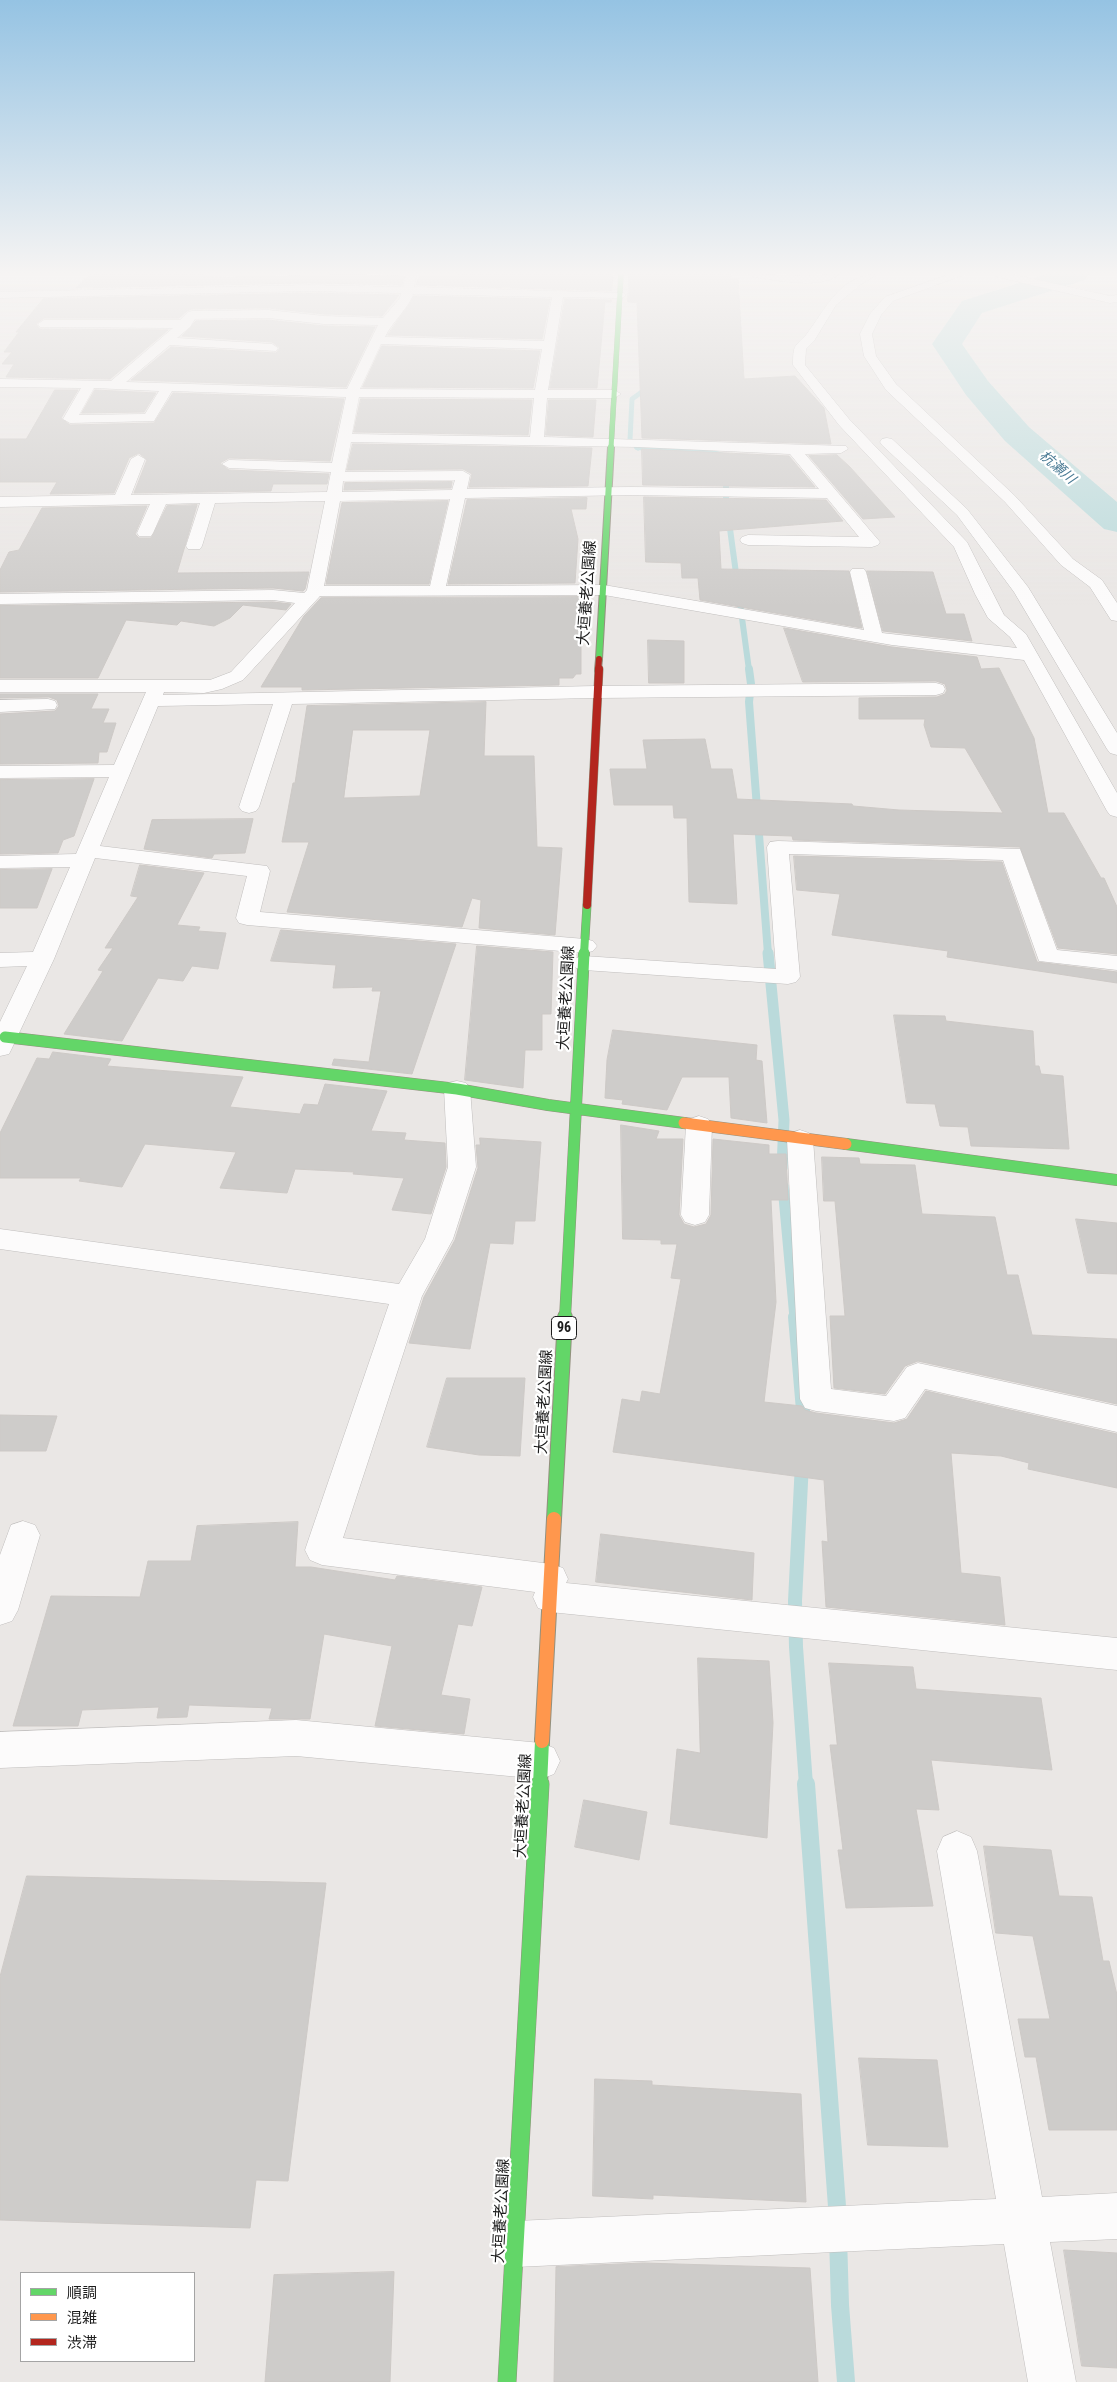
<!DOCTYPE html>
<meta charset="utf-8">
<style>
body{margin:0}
#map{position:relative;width:1117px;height:2382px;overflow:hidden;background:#eae7e5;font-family:"Roboto Condensed","Noto Sans JP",sans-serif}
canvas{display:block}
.legend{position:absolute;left:20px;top:2272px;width:175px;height:90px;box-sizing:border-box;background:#fff;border:1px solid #a4a4a4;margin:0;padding:6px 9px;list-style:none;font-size:15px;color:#1c1c1c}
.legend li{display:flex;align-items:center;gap:10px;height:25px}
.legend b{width:25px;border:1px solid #a4a4a4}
</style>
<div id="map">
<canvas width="1117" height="2382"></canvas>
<ul class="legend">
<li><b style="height:6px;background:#63d668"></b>順調</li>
<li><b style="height:6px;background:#ff974d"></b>混雑</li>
<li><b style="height:6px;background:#b3261e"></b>渋滞</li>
</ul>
</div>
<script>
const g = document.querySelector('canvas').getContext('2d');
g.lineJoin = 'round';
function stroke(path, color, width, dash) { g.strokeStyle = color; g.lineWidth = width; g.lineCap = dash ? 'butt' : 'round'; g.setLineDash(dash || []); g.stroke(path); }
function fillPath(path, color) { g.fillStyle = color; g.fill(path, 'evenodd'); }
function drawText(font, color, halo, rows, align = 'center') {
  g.font = font + ' "Roboto Condensed","Noto Sans JP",sans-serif'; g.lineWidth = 4.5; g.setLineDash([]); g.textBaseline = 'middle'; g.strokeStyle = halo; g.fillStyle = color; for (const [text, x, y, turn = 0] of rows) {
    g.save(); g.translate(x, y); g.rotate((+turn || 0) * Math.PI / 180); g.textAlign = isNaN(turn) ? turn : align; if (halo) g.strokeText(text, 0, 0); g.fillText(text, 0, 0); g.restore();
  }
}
stroke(new Path2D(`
 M 638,448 L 630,440 L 632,399 L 653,384`), '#badadb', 5);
stroke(new Path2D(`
 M 637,447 L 705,451 L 723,456
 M 726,483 L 726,499 L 749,670`), '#badadb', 6);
stroke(new Path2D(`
 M 749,669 L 751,684 L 749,702 L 768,954`), '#badadb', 8);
stroke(new Path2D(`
 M 768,953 L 784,1120 L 782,1168
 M 783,1186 L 795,1318`), '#badadb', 11);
stroke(new Path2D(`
 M 795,1317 L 804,1422
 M 802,1463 L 795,1601 L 796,1647 L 806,1785`), '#badadb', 14);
stroke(new Path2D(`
 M 806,1784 L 838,2220
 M 838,2236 L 840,2305 L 846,2382`), '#badadb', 18);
fillPath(new Path2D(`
 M 1047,274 L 1089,274 L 1085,280 L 982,313 L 962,344 L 988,381 L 1029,427 L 1117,502 L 1117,532 L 1104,529 L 1005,441 L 966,395 L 932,344 L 962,301 Z`), '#badadb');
const building = new Path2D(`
 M 90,274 L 206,274 L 204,277 L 330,276 L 331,274 L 404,276 L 402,285 L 309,283 L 76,288 Z
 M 458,274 L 613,274 L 612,291 L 416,285 L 419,276 L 457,276 Z
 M 629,274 L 731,274 L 731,278 L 738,278 L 744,379 L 795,376 L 824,408 L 831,444 L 642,438 L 637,303 L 628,302 Z
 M 309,293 L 399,295 L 382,316 L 324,314 L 268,308 L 192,309 L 187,311 L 179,318 L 44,318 L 36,324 L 40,329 L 168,330 L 110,379 L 6,377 L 14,364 L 2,364 L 12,352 L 4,352 L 19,332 L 16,332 L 43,299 Z
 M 414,296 L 550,299 L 542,339 L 388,335 Z
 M 565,299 L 612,300 L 611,302 L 605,302 L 597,388 L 550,388 Z
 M 268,320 L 324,326 L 375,327 L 346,387 L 131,380 L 171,347 L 276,353 L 280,348 L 272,342 L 182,336 L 196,321 Z
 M 382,346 L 540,351 L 533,388 L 363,387 Z
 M 55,390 L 78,390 L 61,418 L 70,425 L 154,423 L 173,393 L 344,399 L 330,461 L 229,458 L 220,463 L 229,470 L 329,474 L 327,484 L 273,484 L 271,491 L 134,493 L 147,460 L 139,453 L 129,458 L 114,493 L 50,494 L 57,482 L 0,482 L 0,439 L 26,439 Z
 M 95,390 L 156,393 L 144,412 L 82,413 Z
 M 361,399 L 532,400 L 528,435 L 354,432 Z
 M 549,400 L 596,400 L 593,437 L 546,435 Z
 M 353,444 L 592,448 L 588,486 L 469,487 L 472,474 L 463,469 L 347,470 Z
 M 642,449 L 789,456 L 815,487 L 643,485 Z
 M 837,455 L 850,467 L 895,517 L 863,519 L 809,456 Z
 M 452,482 L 451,488 L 344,490 L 345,483 Z
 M 644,497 L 826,500 L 843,521 L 719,531 L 721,569 L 849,571 L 862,628 L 700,600 L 698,578 L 682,578 L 681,563 L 646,562 Z
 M 587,498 L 586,509 L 571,509 L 578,539 L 575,583 L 448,584 L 467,500 Z
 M 448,501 L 429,584 L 326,584 L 342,503 Z
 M 197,505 L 177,573 L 309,572 L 305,589 L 303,591 L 273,588 L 0,592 L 0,570 L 9,552 L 19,550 L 42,508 L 147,506 L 135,534 L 139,538 L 151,538 L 167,506 Z
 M 867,571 L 933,572 L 946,614 L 964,614 L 972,641 L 883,631 Z
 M 581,597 L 581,674 L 576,674 L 573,678 L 559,678 L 559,685 L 302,690 L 302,687 L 261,687 L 304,616 L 321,598 Z
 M 273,602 L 291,604 L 286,610 L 243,605 L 230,618 L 214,626 L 181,621 L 177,625 L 126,620 L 98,678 L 0,678 L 0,606 Z
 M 784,628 L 892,647 L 977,657 L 981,669 L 999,668 L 1034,738 L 1048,813 L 1064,813 L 1101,878 L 1104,878 L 1117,907 L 1117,954 L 1058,948 L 1020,847 L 793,840 L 792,836 L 733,834 L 737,904 L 689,902 L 687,818 L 674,818 L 673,805 L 614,805 L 610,769 L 647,769 L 643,740 L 705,739 L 711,769 L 732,769 L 737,799 L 852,804 L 853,806 L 899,810 L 1003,813 L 965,748 L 931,747 L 924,725 L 925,719 L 859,719 L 859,698 L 937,697 L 945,694 L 947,690 L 945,684 L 936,681 L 803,682 Z
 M 648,640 L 684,641 L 684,683 L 649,683 Z
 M 0,694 L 98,694 L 91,709 L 109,709 L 103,723 L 116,723 L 107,752 L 99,752 L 98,763 L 0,764 L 0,714 L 55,711 L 59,706 L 57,700 L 49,697 L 0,698 Z
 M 486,702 L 484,756 L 534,756 L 537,847 L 562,848 L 555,935 L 479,928 L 481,900 L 472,898 L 462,927 L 287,912 L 309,842 L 282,842 L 293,783 L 295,783 L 307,706 ZM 353,730 L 430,730 L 420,796 L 344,798 Z
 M 94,779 L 74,836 L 63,840 L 58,853 L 0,854 L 0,780 Z
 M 253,819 L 245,853 L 214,854 L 212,858 L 144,849 L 152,820 Z
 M 794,856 L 1002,862 L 1037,962 L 1117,972 L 1117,983 L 947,957 L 948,951 L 832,935 L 840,894 L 797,890 Z
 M 140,865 L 204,873 L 177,925 L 200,927 L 198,931 L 226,933 L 218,969 L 192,966 L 183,981 L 158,978 L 122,1041 L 64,1034 L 103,971 L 98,970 L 113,948 L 105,948 L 138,897 L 131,896 Z
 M 52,869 L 37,908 L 0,908 L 0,870 Z
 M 281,930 L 456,944 L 412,1074 L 332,1065 L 334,1059 L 369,1062 L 381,991 L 372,991 L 373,987 L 333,988 L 336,965 L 271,961 Z
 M 477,946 L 553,952 L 551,1014 L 542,1014 L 542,1050 L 525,1050 L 523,1088 L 465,1080 Z
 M 894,1015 L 945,1016 L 946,1021 L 1033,1031 L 1035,1066 L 1039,1066 L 1041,1074 L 1063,1076 L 1069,1149 L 971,1146 L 968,1127 L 940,1126 L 935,1104 L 907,1103 Z
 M 613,1030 L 757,1045 L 756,1060 L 762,1061 L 767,1123 L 731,1118 L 729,1077 L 682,1077 L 667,1110 L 622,1104 L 623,1100 L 605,1098 L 607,1060 Z
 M 53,1052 L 111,1059 L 107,1066 L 243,1077 L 230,1107 L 300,1114 L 304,1104 L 318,1105 L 325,1084 L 387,1091 L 371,1131 L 406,1133 L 404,1140 L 445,1143 L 446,1167 L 431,1214 L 392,1210 L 404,1178 L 353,1174 L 354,1172 L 295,1169 L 287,1193 L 220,1188 L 236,1152 L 145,1144 L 122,1187 L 79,1181 L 81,1178 L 0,1178 L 0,1133 L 37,1058 L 49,1059 Z
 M 621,1125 L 659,1131 L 656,1139 L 683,1139 L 679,1215 L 684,1224 L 694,1227 L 706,1224 L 711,1215 L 713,1139 L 769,1145 L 769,1154 L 786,1154 L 788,1200 L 771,1200 L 776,1302 L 764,1402 L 802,1406 L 805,1410 L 816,1413 L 894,1423 L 907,1419 L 926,1391 L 1117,1434 L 1117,1488 L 1028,1469 L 1029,1463 L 1001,1456 L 951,1453 L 961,1573 L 1000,1577 L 1005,1625 L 826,1607 L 822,1541 L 828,1542 L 824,1480 L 613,1452 L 622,1399 L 640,1402 L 642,1391 L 660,1394 L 681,1279 L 671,1278 L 677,1244 L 661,1244 L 661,1240 L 623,1239 Z
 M 480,1138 L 541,1142 L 535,1221 L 515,1221 L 513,1244 L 490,1243 L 470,1349 L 409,1343 L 424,1297 L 455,1240 L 478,1168 L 476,1145 L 480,1145 Z
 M 822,1157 L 859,1158 L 860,1164 L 915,1165 L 922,1214 L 995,1217 L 1007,1275 L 1018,1275 L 1032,1335 L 1117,1339 L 1117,1404 L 918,1361 L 905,1366 L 885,1394 L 834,1388 L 830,1316 L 845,1316 L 835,1201 L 824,1201 Z
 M 1076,1219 L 1117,1223 L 1117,1274 L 1088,1273 Z
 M 447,1378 L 525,1378 L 520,1456 L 479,1455 L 427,1447 Z
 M 0,1415 L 57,1416 L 46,1451 L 0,1451 Z
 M 298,1522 L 295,1567 L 311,1567 L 395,1580 L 397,1576 L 482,1587 L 472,1626 L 458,1624 L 441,1695 L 470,1699 L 464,1734 L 375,1726 L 392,1646 L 324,1634 L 310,1719 L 269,1719 L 272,1708 L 189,1705 L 187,1717 L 157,1718 L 159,1707 L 82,1710 L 78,1726 L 13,1726 L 51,1596 L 140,1597 L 148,1561 L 191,1561 L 197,1526 Z
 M 601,1534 L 754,1553 L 752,1600 L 596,1582 Z
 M 698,1658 L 769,1661 L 773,1723 L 767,1838 L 670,1824 L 677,1749 L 700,1753 Z
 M 829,1663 L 913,1667 L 916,1689 L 1041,1698 L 1052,1770 L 931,1760 L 939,1810 L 916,1809 L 933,1906 L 846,1908 L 838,1850 L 843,1850 L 830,1745 L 837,1745 Z
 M 584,1800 L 647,1812 L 639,1860 L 575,1847 Z
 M 984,1846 L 1051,1850 L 1059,1896 L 1092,1897 L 1103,1961 L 1109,1961 L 1117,1995 L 1117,2130 L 1049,2130 L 1036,2057 L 1025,2057 L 1018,2019 L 1050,2019 L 1033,1936 L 996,1933 Z
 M 27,1876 L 326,1883 L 288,2181 L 256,2180 L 250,2228 L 0,2220 L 0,1977 Z
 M 859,2058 L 937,2060 L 948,2147 L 868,2145 Z
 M 595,2079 L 652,2081 L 652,2085 L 801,2094 L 806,2202 L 653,2195 L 653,2199 L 593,2196 Z
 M 1064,2250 L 1117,2253 L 1117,2368 L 1082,2366 Z
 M 644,2263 L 810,2268 L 818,2382 L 554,2382 L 556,2267 Z
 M 394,2272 L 390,2382 L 265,2382 L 274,2275 Z`);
fillPath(building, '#ceccca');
stroke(building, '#cdc9c6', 1);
const street = new Path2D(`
 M 406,274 L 417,274 L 414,287 L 624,293 L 626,295 L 624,297 L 620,298 L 563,297 L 548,390 L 614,390 L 621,394 L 614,398 L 547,398 L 544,437 L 846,446 L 848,449 L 841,453 L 805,454 L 880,542 L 878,545 L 872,547 L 748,545 L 742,543 L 740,540 L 742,537 L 748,535 L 859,537 L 827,498 L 631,495 L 465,498 L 446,586 L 604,585 L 864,630 L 850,572 L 852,569 L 864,569 L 866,572 L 882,633 L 1017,648 L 1010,637 L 988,618 L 975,594 L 954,547 L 839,425 L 793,365 C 793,360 793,354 794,350 C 795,344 802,340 806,335 C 826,309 840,274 878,274 L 860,285 L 836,305 L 814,341 L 806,349 L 805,365 L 849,419 L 967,542 L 1004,615 L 1026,634 L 1117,793 L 1117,817 L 1110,815 L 1107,811 L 1024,660 L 892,645 L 604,595 L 320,596 L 243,680 L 222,689 L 204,693 L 164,692 L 163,695 L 596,686 L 936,683 L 943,685 L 945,689 L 943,693 L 936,695 L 596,698 L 292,704 L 259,807 L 256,811 L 249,813 L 242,811 L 239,807 L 273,704 L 158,706 L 100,846 L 267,866 L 270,871 L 260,912 L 585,939 L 593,941 L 597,946 L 593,951 L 585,953 L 247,925 L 239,923 L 236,918 L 247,876 L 95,858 L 54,959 L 12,1048 L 9,1054 L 0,1056 L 0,1022 L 27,966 L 0,967 L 0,953 L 33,952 L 70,867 L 0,868 L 0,856 L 76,854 L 109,777 L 0,778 L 0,766 L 114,765 L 146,692 L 0,692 L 0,680 L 210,680 L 231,672 L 295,603 L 273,600 L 0,604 L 0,594 L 273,590 L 304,593 L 307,590 L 325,501 L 215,503 L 202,546 L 200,549 L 188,549 L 186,546 L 200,503 L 166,504 L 153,533 L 151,536 L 139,536 L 137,533 L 150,504 L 0,507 L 0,497 L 115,495 L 131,459 L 138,455 L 145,459 L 131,495 L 327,492 L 331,472 L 229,468 L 222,464 L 229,460 L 332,463 L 346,397 L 172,391 L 154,421 L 70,423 L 63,419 L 81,388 L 0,387 L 0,379 L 111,381 L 173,328 L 40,327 L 38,324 L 44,320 L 180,320 L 188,312 L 192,311 L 268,310 L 324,316 L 383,318 L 400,298 L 401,293 L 309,291 L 0,298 L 0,292 L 309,285 L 403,287 ZM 413,294 L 552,297 L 544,341 L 385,337 C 391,323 411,305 413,294 ZM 268,318 L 324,324 L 378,325 L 347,389 L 126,382 L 170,345 L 276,351 L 278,348 L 272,344 L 177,338 L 190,327 L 195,319 ZM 381,344 L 542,349 L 535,390 L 360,389 ZM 94,388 L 159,391 L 145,414 L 79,415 ZM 359,397 L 534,398 L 530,437 L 352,434 ZM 351,442 L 638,447 L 790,454 L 819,489 L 631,487 L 467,489 L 470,475 L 463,471 L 345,472 ZM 455,480 L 452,490 L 342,492 L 343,481 ZM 450,499 L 430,586 L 324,586 L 340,501 Z
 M 748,274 L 805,276 L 839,274 C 823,290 774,280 754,277 Z
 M 950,274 L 966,274 L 893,301 L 881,315 L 872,334 L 876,356 L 896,384 L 1015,496 L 1073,559 L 1102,580 L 1117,603 L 1117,621 L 1111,620 L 1090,587 L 1061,565 L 1005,502 L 886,390 L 864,356 L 860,334 L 870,314 L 885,297 Z
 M 991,274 L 1011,274 L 1110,296 L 1117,295 L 1117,302 L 1110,303 L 997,277 Z
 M 887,438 L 892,439 L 967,509 L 1028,587 L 1117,733 L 1117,755 L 1110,753 L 1107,749 L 1014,592 L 957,515 L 882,445 L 880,442 L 882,439 Z
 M 48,699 L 55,701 L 57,705 L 55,709 L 0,712 L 0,700 Z
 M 778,841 L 1020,849 L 1057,950 L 1117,956 L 1117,970 L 1039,961 L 1003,860 L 789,854 L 800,977 L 796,982 L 788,984 L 584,970 L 576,968 L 572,963 L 576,958 L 584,956 L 776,969 L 767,847 L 770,842 Z
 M 457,1081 L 466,1083 L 470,1089 L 476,1167 L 453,1239 L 422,1296 L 343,1538 L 551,1564 L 563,1568 L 568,1579 L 566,1583 L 1117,1638 L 1117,1670 L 550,1612 L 538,1608 L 533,1597 L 535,1592 L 322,1565 L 310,1560 L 305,1550 L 389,1304 L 0,1249 L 0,1229 L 399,1284 L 425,1239 L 448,1167 L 444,1089 L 448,1083 Z
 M 699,1116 L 708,1119 L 712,1125 L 709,1215 L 705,1222 L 695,1225 L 685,1222 L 681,1215 L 686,1125 L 690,1119 Z
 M 800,1130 L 809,1133 L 813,1139 L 831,1389 L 886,1396 L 907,1367 L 918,1363 L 1117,1406 L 1117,1432 L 925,1389 L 905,1418 L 894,1421 L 816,1411 L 805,1408 L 800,1399 L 787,1139 L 791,1133 Z
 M 23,1521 L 35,1525 L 40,1535 L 18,1610 L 12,1621 L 0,1625 L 0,1555 L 11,1525 Z
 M 296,1720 L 541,1743 L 554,1748 L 560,1761 L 554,1774 L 541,1779 L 296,1756 L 0,1768 L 0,1732 Z
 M 957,1831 L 971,1837 L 977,1851 L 1042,2197 L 1117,2193 L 1117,2239 L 1050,2242 L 1076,2382 L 1028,2382 L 1004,2244 L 516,2267 L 500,2260 L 493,2244 L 500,2228 L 516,2221 L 996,2199 L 937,1851 L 943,1837 Z`);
const fastFar5 = new Path2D(`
 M 611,448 L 621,274`);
const fastFar4 = new Path2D(`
 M 599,659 L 611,447`);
const fastFar3 = new Path2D(`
 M 584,954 L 587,905`);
const fastFar2 = new Path2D(`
 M 5,1037 L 457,1089 L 548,1105 L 684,1123
 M 846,1144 L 1117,1180
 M 565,1318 L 584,953`);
const fastFar1 = new Path2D(`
 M 554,1519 L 565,1317
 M 540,1785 L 542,1741`);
const fast = new Path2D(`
 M 507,2382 L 540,1784`);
const slowFar1 = new Path2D(`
 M 684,1123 L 846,1144`);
const slow = new Path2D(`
 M 542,1741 L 554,1519`);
const jamFar1 = new Path2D(`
 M 598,670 L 599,659`);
const jam = new Path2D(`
 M 587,905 L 599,669`);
stroke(street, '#c0bebd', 1);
stroke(fastFar5, '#93907e', 5.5);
stroke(fastFar4, '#93907e', 8);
stroke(fastFar3, '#93907e', 9);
stroke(fastFar2, '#93907e', 12);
stroke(fastFar1, '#93907e', 16);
stroke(fast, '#93907e', 19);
stroke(slowFar1, '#93907e', 12);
stroke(slow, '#93907e', 16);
stroke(jamFar1, '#93907e', 8);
stroke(jam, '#93907e', 9);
fillPath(street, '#fcfbfb');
stroke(fastFar5, '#63d668', 5);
stroke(fastFar4, '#63d668', 6);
stroke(fastFar3, '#63d668', 8);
stroke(fastFar2, '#63d668', 11);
stroke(fastFar1, '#63d668', 14);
stroke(fast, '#63d668', 18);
stroke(slowFar1, '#ff974d', 11);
stroke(slow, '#ff974d', 14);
stroke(jamFar1, '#b3261e', 6);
stroke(jam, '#b3261e', 8);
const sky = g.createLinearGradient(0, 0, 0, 607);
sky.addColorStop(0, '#95c3e3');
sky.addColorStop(0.45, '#f6f4f3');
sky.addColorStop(1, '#f6f4f300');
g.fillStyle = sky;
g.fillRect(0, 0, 1117, 607);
drawText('italic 14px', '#4a7b95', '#fff', [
 ["杭瀬川",1057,468,41]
]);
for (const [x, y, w] of [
 [564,1328,25]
]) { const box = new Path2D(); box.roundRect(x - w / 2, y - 11.5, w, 23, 4); g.fillStyle = '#fff'; g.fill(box); stroke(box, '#1c1c1c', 1); }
drawText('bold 14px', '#1c1c1c', null, [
 ["96",564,1328]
]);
drawText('15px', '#1c1c1c', '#fff', [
 ["大垣養老公園線",588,593,-86],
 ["大垣養老公園線",567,998,-87],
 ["大垣養老公園線",545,1402,-87],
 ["大垣養老公園線",524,1806,-87],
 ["大垣養老公園線",502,2211,-87]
]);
</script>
